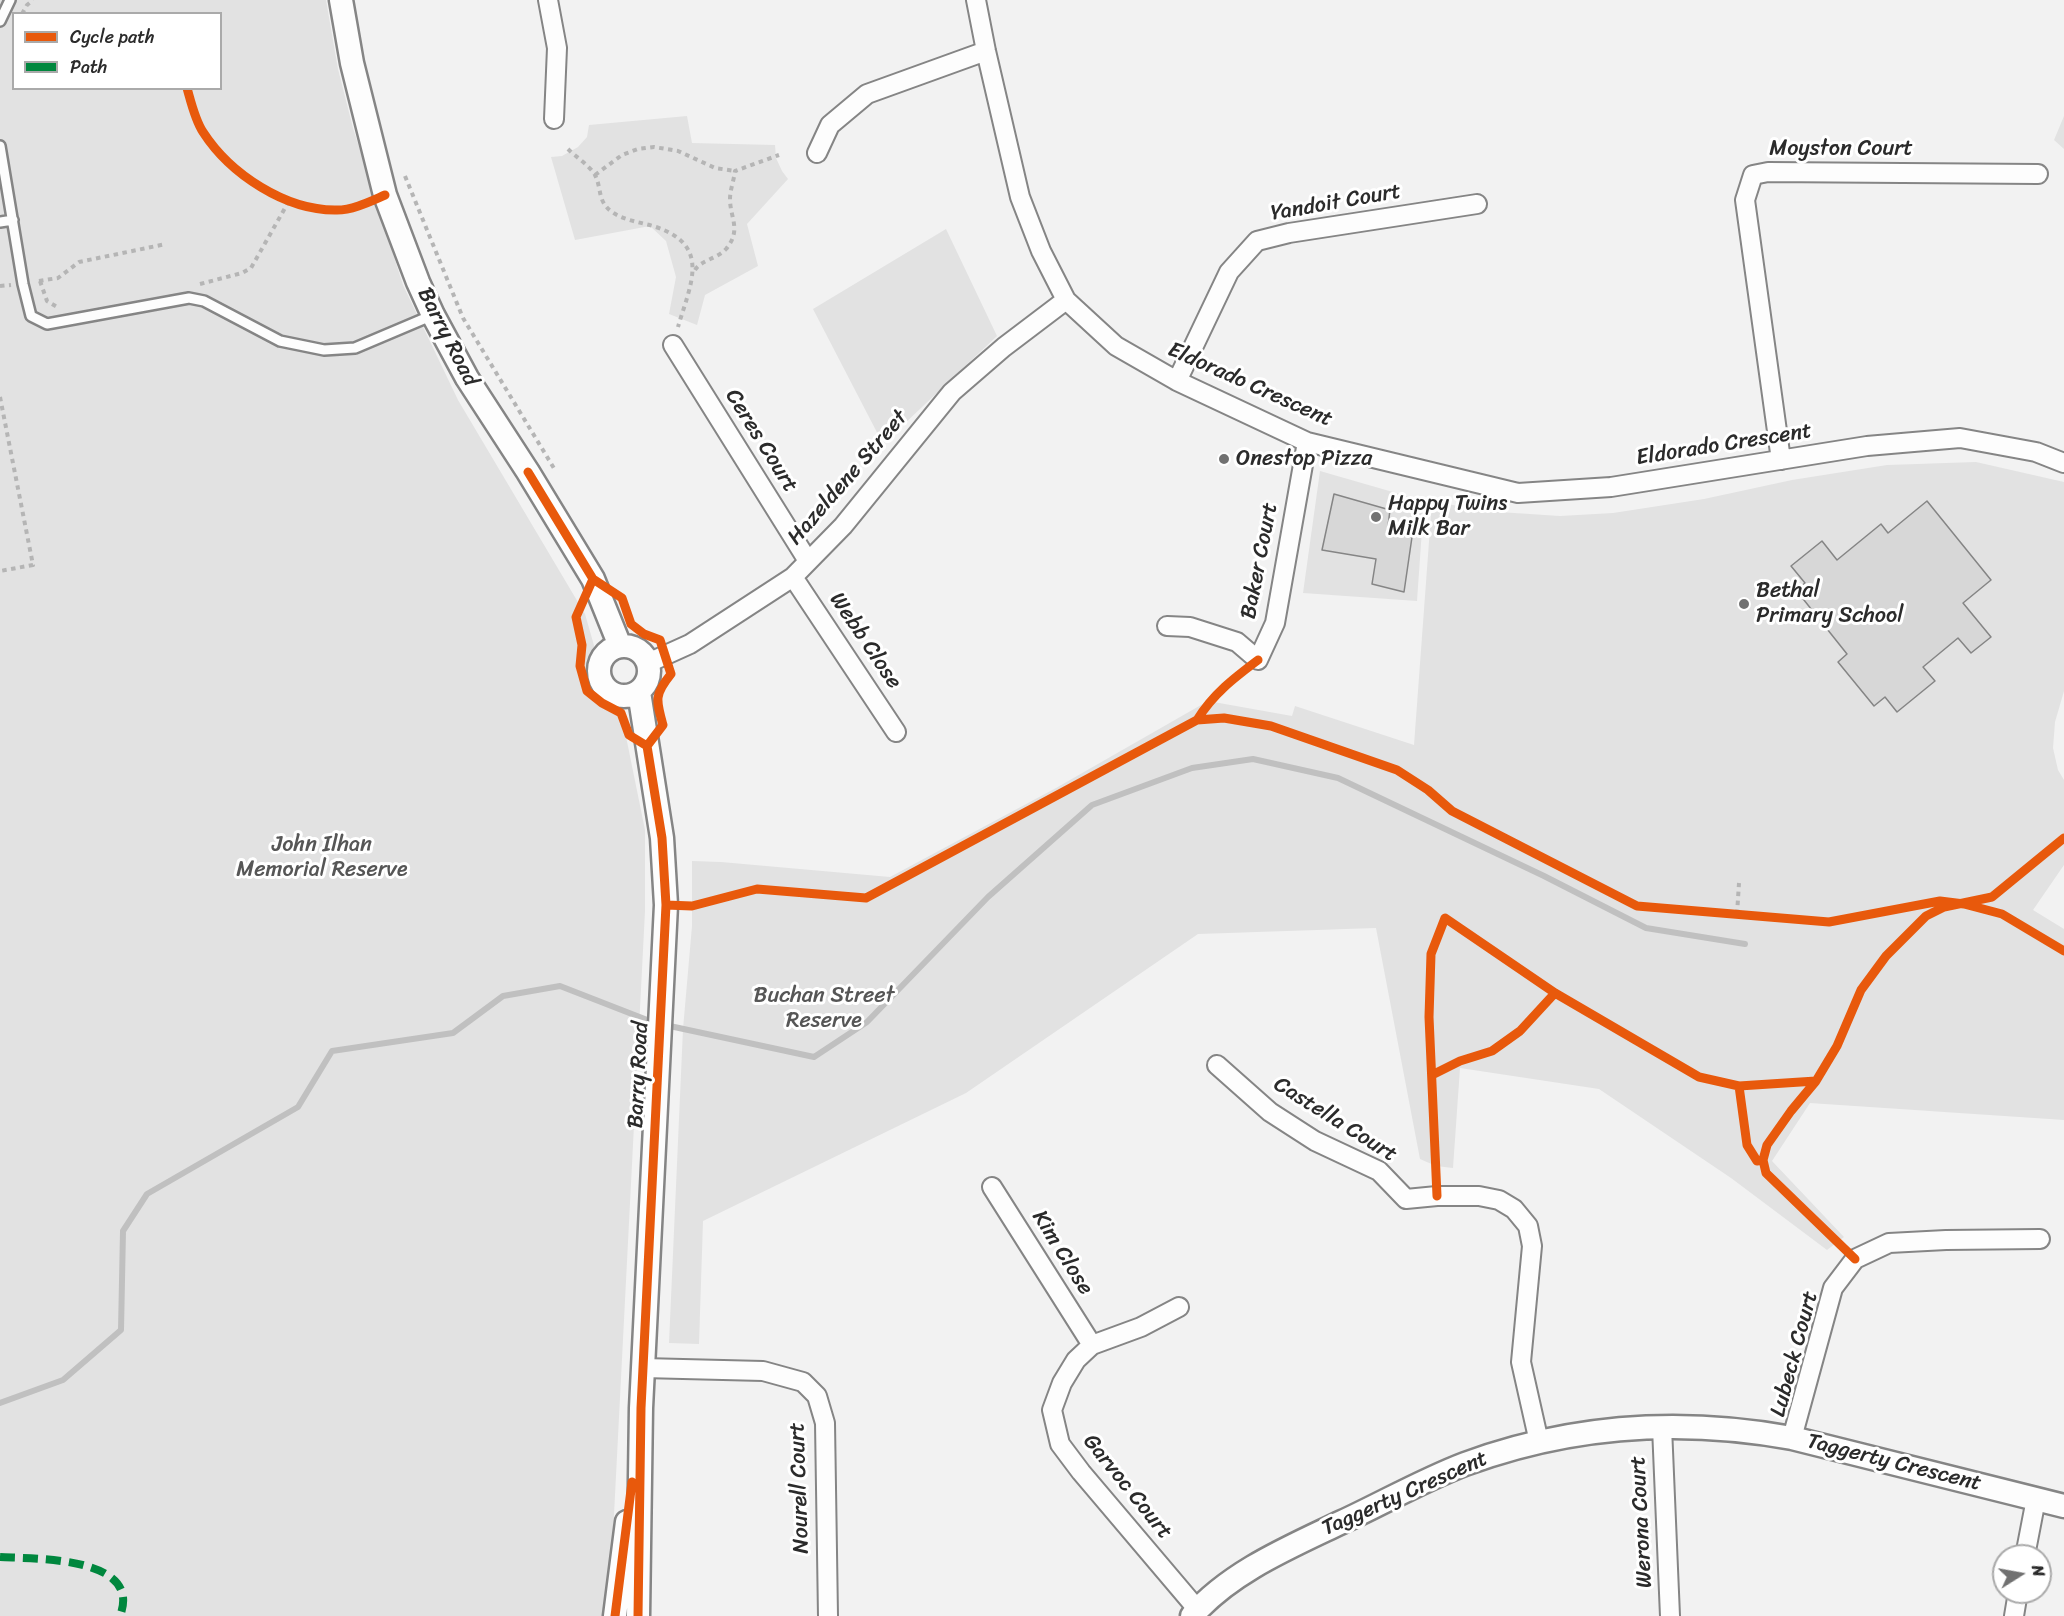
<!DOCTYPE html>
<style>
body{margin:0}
#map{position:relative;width:2064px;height:1616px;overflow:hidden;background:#f2f2f2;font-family:Sriracha,sans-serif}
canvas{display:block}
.legend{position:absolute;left:12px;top:12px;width:210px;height:78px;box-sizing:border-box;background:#fff;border:2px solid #aaa;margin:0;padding:8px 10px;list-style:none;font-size:18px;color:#2b2b2b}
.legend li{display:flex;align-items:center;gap:12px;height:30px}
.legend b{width:30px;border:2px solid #aaa}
.north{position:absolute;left:1992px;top:1544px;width:60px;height:60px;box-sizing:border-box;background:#fff;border:2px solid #aaa;border-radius:50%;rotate:79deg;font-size:16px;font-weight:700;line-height:24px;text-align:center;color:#2b2b2b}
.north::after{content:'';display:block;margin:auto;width:21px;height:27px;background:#717171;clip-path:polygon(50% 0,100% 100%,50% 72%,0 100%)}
</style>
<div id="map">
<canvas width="2064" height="1616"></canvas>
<ul class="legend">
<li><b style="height:8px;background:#e8590c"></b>Cycle path</li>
<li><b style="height:8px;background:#00873e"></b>Path</li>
</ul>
<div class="north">N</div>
</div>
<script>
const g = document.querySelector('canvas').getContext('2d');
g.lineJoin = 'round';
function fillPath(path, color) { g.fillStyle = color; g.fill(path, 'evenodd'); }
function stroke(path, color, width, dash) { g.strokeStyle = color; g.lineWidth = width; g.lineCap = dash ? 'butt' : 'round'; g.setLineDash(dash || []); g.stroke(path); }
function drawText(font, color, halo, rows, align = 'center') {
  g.font = font + ' Sriracha,sans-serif'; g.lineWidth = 6; g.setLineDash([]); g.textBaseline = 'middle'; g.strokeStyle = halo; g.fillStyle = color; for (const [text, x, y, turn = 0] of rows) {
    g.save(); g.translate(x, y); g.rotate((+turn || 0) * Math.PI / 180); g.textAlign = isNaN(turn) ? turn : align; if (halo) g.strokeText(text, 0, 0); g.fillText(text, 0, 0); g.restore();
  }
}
fillPath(new Path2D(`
 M 0,0 L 326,0 L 338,69 L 353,128 L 403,285 L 458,400 L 585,614 L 595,649 L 591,676 L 597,691 L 620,707 L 645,830 L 645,911 L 613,1534 L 602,1616 L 0,1616 ZM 14,14 L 220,14 L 220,88 L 14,88 Z
 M 687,116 L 692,143 L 775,145 L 776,158 L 782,171 L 788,179 L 747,224 L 758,266 L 705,295 L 697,325 L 669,314 L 676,277 L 666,241 L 650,226 L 575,240 L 551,157 L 562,156 L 578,147 L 587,137 L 589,125 Z
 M 2064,116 L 2064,149 L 2054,140 Z
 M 946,229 L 997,336 L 883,444 L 813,309 Z
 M 1976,462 L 2064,482 L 2064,691 L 2055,722 L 2053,748 L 2058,770 L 2064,780 L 2064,865 L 2033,910 L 2064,929 L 2064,1120 L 1810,1103 L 1772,1161 L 1844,1237 L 1827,1250 L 1731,1178 L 1599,1089 L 1460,1068 L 1453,1168 L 1436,1166 L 1420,1159 L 1376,928 L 1198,934 L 966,1093 L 703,1221 L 699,1344 L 669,1343 L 683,1029 L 692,926 L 692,861 L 721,862 L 890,877 L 1056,788 L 1208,701 L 1292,716 L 1295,706 L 1414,745 L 1432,501 L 1484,511 L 1560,516 L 1613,513 L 1704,499 L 1792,480 L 1887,465 Z
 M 1320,471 L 1424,501 L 1417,601 L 1303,593 Z`), '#e2e2e2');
stroke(new Path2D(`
 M 665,1025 L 814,1057 L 867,1022 L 988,897 L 1092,805 L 1192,768 L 1253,759 L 1338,778 L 1544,876 L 1646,928 L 1745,944
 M 0,1403 L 63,1380 L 121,1330 L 123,1231 L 147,1194 L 298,1107 L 332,1051 L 453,1033 L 503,996 L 560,986 L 655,1023`), '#c0c0c0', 6);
const building = new Path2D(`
 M 1334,494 L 1390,510 L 1387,534 L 1412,537 L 1404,592 L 1372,584 L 1376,559 L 1322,550 Z
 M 1927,501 L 1991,580 L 1963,603 L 1991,637 L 1971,653 L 1958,638 L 1923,667 L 1935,681 L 1897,712 L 1885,697 L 1874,706 L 1838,662 L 1847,654 L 1796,590 L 1805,583 L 1791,566 L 1822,541 L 1837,560 L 1881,524 L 1888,533 Z`);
fillPath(building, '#d7d7d7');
stroke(building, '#858585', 1.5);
const service = new Path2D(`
 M 0,21 L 10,0
 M 0,146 L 23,284 L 31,316 L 47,324 L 189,298 L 204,301 L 280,341 L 324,350 L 355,348 L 433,315
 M 0,222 L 13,220`);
const minor = new Path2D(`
 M 548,0 L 557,48 L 554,119
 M 976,0 L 986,51 L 1020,197 L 1041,251 L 1066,300 L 1116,346 L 1177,381 L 1307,442 L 1518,493 L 1611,487 L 1867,446 L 1960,438 L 2036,452 L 2064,463
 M 817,153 L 830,125 L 867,94 L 986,51
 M 673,345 L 808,561
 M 1177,381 L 1229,272 L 1257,241 L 1289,233 L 1477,204
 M 1781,460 L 1745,200 L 1753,175 L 1768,172 L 2038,174
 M 793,577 L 896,732
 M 1167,626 L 1190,627 L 1237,642 L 1258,660 L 1275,623 L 1307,442
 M 648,663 L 690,644 L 793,577 L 843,526 L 952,392 L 1004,347 L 1066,300
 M 1217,1065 L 1270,1112 L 1315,1141 L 1379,1171 L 1406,1199 L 1437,1196 L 1479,1196 L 1499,1200 L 1514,1209 L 1528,1226 L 1532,1246 L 1521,1362 L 1539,1442
 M 992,1187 L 1092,1345
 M 1179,1307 L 1141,1327 L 1092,1345 L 1076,1360 L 1062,1383 L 1052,1410 L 1060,1444 L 1081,1472 L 1198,1610
 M 643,1368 L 763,1371 L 803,1382 L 817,1396 L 825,1423 L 828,1616
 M 1662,1427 L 1670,1616
 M 1792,1438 L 1833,1288 L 1855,1259 L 1889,1243 L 1946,1240 L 2040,1239
 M 2025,1556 L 2036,1499
 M 2014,1616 L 2018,1592`);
const tertiary = new Path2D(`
 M 341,0 L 352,63 L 385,195 L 418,282 L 433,315 L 467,378 L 528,472 L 593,579 L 620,646
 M599 671a25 25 0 1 1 50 0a25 25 0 1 1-50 0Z
 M 615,1616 L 627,1522
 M 638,1616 L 641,1408 L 666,905 L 662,838 L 639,692
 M 1192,1616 C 1230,1572 1290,1547 1342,1522 C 1383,1503 1423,1480 1465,1464 C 1571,1425 1682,1418 1792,1438 L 2064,1506`);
stroke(service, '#858585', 14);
stroke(minor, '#858585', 22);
stroke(tertiary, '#858585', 27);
stroke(new Path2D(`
 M 22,14 L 27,5 L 33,0
 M 568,149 C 576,157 590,166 595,175 C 602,189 597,201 612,212 C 625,221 641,222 656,227 C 712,246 690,285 678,327
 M 595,175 L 622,155 L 638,149 L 654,147 L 678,151 L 715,168 L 735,171
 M 405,176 L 463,318 L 555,470
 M 695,270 C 701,260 717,259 726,249 C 742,230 730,218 730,199 C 730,190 734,180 735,171 L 779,155
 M 39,281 L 58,278 L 79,262 L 166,244
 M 40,281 L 47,301 L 59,308
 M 200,284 L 242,273 L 251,268 L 289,201
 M 0,286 L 11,285
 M 0,397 L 33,565 L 0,571
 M 1737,914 L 1739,883`), '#b5b5b5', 4, [4.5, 4.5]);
stroke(service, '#fdfdfd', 9);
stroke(minor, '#fdfdfd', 18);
stroke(tertiary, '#fdfdfd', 22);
stroke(new Path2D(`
 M 0,1557 C 35,1559 143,1556 120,1616`), '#00873e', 8, [15, 8]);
stroke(new Path2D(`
 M 187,88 C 191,102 195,120 203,132 C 230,174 286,211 337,210 C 353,210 371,201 385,195
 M 528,472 L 593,579
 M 593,579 L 622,598 L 631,624 L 644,634 L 660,640 L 671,674 C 654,695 656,700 663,725 L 647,746 L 629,735 L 621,713 L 602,703 L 587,691 L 580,666 L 582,645 L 576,617 Z
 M 1197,720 C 1213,694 1234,678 1258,660
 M 666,905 L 692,906 L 757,889 L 866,898 L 1197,720 L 1224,718 L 1271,726 L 1397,770 L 1428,790 L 1452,811 L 1637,906 L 1829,922 L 1940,901 L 1964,904 L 2002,914 L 2064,951
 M 1432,1075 L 1460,1061 L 1492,1051 L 1520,1031 L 1555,993
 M 1739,1086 L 1747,1145 L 1757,1161 L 1763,1160
 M 1437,1196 L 1429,1017 L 1431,954 L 1445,918 L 1555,993 L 1699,1077 L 1739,1086 L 1816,1081
 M 1855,1259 L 1766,1173 L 1763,1160 L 1767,1145 L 1791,1111 L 1816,1081 L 1837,1046 L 1861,990 L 1886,956 L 1926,916 L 1944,907 L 1992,897 L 2064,838
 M 615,1616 L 632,1482
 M 638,1616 L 641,1408 L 666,905 L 662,838 L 647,746`), '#e8590c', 9);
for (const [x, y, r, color] of [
 [1224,459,6,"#717171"],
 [1376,517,6,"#717171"],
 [1744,604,6,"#717171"]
]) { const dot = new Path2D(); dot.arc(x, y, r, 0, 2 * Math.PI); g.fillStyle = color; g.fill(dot); stroke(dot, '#fff', 2); }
drawText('22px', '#2b2b2b', '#fff', [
 ["Moyston Court",1841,149],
 ["Yandoit Court",1336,203,-10],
 ["Barry Road",447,337,63],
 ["Eldorado Crescent",1250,385,24],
 ["Ceres Court",761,441,58],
 ["Eldorado Crescent",1724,445,-9],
 ["Hazeldene Street",848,478,-49],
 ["Baker Court",1260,561,-79],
 ["Webb Close",865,641,56],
 ["Barry Road",639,1075,-87],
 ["Castella Court",1335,1120,32],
 ["Kim Close",1062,1253,58],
 ["Lubeck Court",1795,1354,-75],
 ["Taggerty Crescent",1894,1463,14],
 ["Garvoc Court",1127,1487,51],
 ["Nourell Court",800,1488,-92],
 ["Taggerty Crescent",1405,1494,-24],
 ["Werona Court",1642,1522,-93]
]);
drawText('22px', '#2b2b2b', '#fff', [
 ["Onestop Pizza",1236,459],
 ["Happy Twins",1388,504],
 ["Milk Bar",1388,529],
 ["Bethal",1756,591],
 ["Primary School",1756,616]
], 'left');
drawText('22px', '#565656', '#fff', [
 ["John Ilhan",322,845],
 ["Memorial Reserve",322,870],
 ["Buchan Street",824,996],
 ["Reserve",824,1021]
]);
</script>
